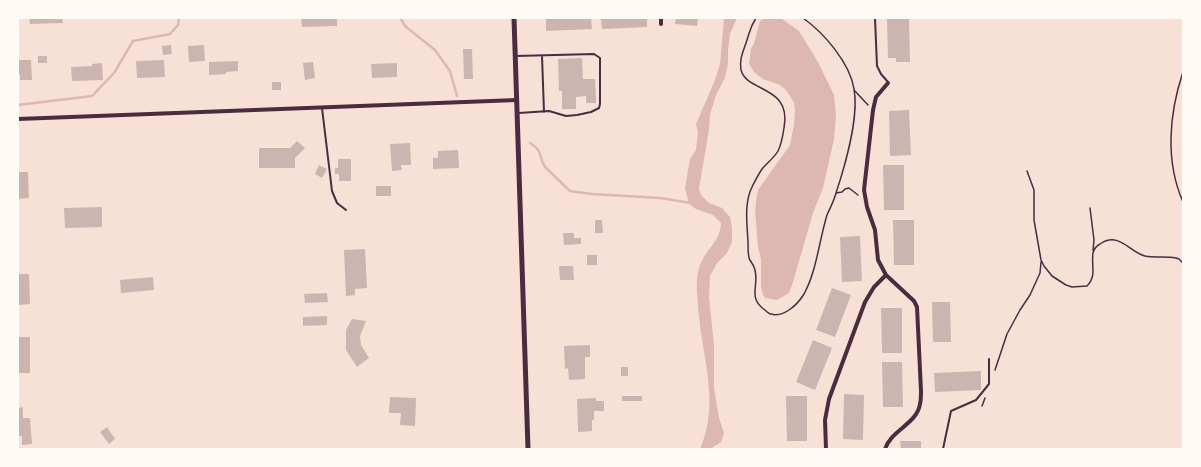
<!DOCTYPE html>
<style>
body{margin:0}
#map{position:relative;width:1201px;height:467px;overflow:hidden;background:#f7e1d7;font-family:Ubuntu,sans-serif}
canvas{display:block}
.frame{position:absolute;inset:0;border:19px solid #fffaf5;pointer-events:none}
</style>
<div id="map">
<canvas width="1201" height="467"></canvas>
<div class="frame"></div>
</div>
<script>
const g = document.querySelector('canvas').getContext('2d');
g.lineJoin = 'round';
function fillPath(path, color) { g.fillStyle = color; g.fill(path, 'evenodd'); }
function stroke(path, color, width, dash) { g.strokeStyle = color; g.lineWidth = width; g.lineCap = dash ? 'butt' : 'round'; g.setLineDash(dash || []); g.stroke(path); }
fillPath(new Path2D(`
 M 724,18 L 737,18 L 730,34 L 728,51 L 728,64 L 725,78 L 716,95 L 710,115 L 709,130 L 699,188 L 701,195 L 709,203 L 722,208 L 730,217 L 732,228 L 732,242 L 727,253 L 717,263 L 710,276 L 709,297 L 714,345 L 714,388 L 719,418 L 724,433 L 721,442 L 713,447 L 712,449 L 700,449 C 721,401 701,355 698,306 C 698,298 696,289 697,281 C 697,275 699,266 702,261 C 709,246 720,241 721,223 L 713,215 L 696,209 L 689,204 L 685,188 L 690,159 L 696,150 L 698,132 L 696,124 L 715,80 L 720,64 Z
 M 764,18 L 782,19 L 799,31 L 818,62 L 834,95 L 836,116 L 834,139 L 823,188 L 813,213 L 793,282 L 789,293 L 777,300 L 765,298 L 763,295 L 761,286 L 761,259 L 758,247 L 755,211 L 756,201 L 758,190 L 790,145 L 794,125 L 795,110 L 794,102 L 786,90 L 780,85 L 763,79 L 754,72 L 749,64 L 751,49 L 754,43 L 760,21 Z`), '#dcb8b0');
stroke(new Path2D(`
 M 401,19 L 405,26 L 435,50 L 450,71 L 457,96
 M 18,105 L 92,96 L 114,73 L 133,41 L 170,34 L 178,25 L 179,18
 M 530,143 C 545,153 537,155 545,167 L 570,191 L 592,194 L 660,198 L 691,203`), '#dcb8b0', 2.5);
fillPath(new Path2D(`
 M 29,18 L 62,18 L 63,23 L 30,24 Z
 M 301,18 L 337,18 L 337,26 L 302,27 Z
 M 546,18 L 591,18 L 592,29 L 546,31 Z
 M 601,18 L 647,18 L 647,27 L 602,29 Z
 M 676,18 L 698,18 L 697,26 L 675,24 Z
 M 909,18 L 910,62 L 896,62 L 896,58 L 888,58 L 887,19 Z
 M 171,45 L 172,54 L 163,55 L 162,46 Z
 M 204,45 L 205,61 L 189,62 L 188,46 Z
 M 463,49 L 472,49 L 473,79 L 464,79 Z
 M 38,56 L 47,56 L 47,63 L 38,63 Z
 M 582,58 L 583,79 L 595,79 L 596,103 L 586,103 L 586,96 L 576,97 L 576,109 L 562,109 L 562,91 L 559,91 L 558,59 Z
 M 18,60 L 31,60 L 32,80 L 20,80 L 20,74 L 18,74 Z
 M 164,60 L 165,77 L 137,78 L 136,61 Z
 M 238,61 L 238,71 L 226,72 L 226,74 L 209,75 L 209,62 Z
 M 313,62 L 315,78 L 305,80 L 303,63 Z
 M 102,63 L 103,80 L 72,81 L 71,67 L 92,66 L 92,64 Z
 M 397,63 L 397,77 L 372,78 L 371,64 Z
 M 272,82 L 281,82 L 281,90 L 272,90 Z
 M 909,110 L 911,155 L 890,156 L 889,111 Z
 M 297,141 L 305,148 L 295,158 L 295,168 L 259,168 L 259,148 L 290,148 Z
 M 410,143 L 411,165 L 401,165 L 402,170 L 392,171 L 390,144 Z
 M 458,150 L 459,168 L 433,169 L 433,158 L 438,158 L 438,151 Z
 M 338,159 L 351,159 L 351,181 L 339,181 L 339,174 L 335,174 L 335,168 L 338,168 Z
 M 319,165 L 327,169 L 322,178 L 315,174 Z
 M 883,165 L 904,165 L 904,210 L 884,210 Z
 M 18,172 L 28,172 L 29,198 L 18,199 Z
 M 376,186 L 391,186 L 391,196 L 376,196 Z
 M 102,207 L 102,227 L 65,228 L 64,208 Z
 M 595,220 L 602,220 L 603,233 L 595,233 Z
 M 893,220 L 914,220 L 914,265 L 894,265 Z
 M 563,233 L 574,233 L 574,238 L 581,238 L 581,244 L 564,245 Z
 M 860,236 L 862,281 L 842,282 L 840,237 Z
 M 365,249 L 367,288 L 355,289 L 355,295 L 346,296 L 344,250 Z
 M 587,255 L 597,255 L 597,265 L 587,265 Z
 M 559,266 L 573,266 L 574,280 L 560,280 Z
 M 18,274 L 29,274 L 30,304 L 18,305 Z
 M 153,277 L 154,290 L 121,293 L 120,280 Z
 M 832,288 L 851,295 L 835,337 L 816,330 Z
 M 327,293 L 328,302 L 305,303 L 304,294 Z
 M 932,302 L 950,302 L 951,342 L 933,342 Z
 M 881,308 L 902,308 L 902,353 L 882,353 Z
 M 327,316 L 327,325 L 303,326 L 303,317 Z
 M 352,319 L 366,321 L 360,336 L 361,345 L 369,358 L 357,367 L 346,350 L 346,330 Z
 M 18,337 L 30,337 L 30,373 L 18,373 Z
 M 813,340 L 832,348 L 815,390 L 796,382 Z
 M 590,345 L 590,357 L 585,357 L 585,379 L 569,380 L 568,368 L 565,369 L 564,346 Z
 M 882,362 L 902,362 L 903,407 L 883,407 Z
 M 621,367 L 628,367 L 628,376 L 621,376 Z
 M 981,371 L 981,390 L 935,392 L 934,373 Z
 M 844,394 L 864,395 L 863,440 L 843,439 Z
 M 622,396 L 642,396 L 642,401 L 622,401 Z
 M 786,396 L 807,396 L 807,441 L 787,441 Z
 M 390,397 L 416,398 L 415,426 L 400,425 L 401,413 L 389,413 Z
 M 596,398 L 596,401 L 604,401 L 604,411 L 594,411 L 594,420 L 592,420 L 592,431 L 578,432 L 577,399 Z
 M 23,407 L 23,418 L 30,418 L 32,444 L 22,445 L 22,436 L 18,436 L 18,408 Z
 M 107,427 L 115,439 L 109,444 L 100,432 Z
 M 900,441 L 921,441 L 921,449 L 901,449 Z`), '#ccb4b1');
stroke(new Path2D(`
 M 756,18 C 749,29 750,32 746,43 C 743,52 739,60 741,70 C 747,93 792,85 784,128 C 783,135 781,145 778,151 C 774,158 767,163 762,169 C 758,175 755,181 752,187 C 744,203 747,224 748,241 C 748,246 748,253 749,258 C 750,261 753,264 754,267 C 761,284 746,297 765,310 C 767,312 769,314 771,314 C 784,318 798,304 804,294 C 817,270 819,241 827,215 C 830,208 834,201 836,193 C 845,166 859,117 854,89 C 850,63 824,33 803,18
 M 1183,72 C 1169,114 1165,161 1183,202
 M 854,90 L 868,105
 M 1027,171 L 1034,190 L 1034,220 L 1041,260 L 1044,266 L 1052,276 L 1066,285 L 1072,287 L 1087,286 C 1097,276 1091,266 1093,253 C 1094,249 1096,246 1100,244 C 1119,231 1129,252 1145,256 C 1155,258 1165,256 1176,258 L 1179,259 L 1183,263
 M 836,193 L 842,192 L 845,189 L 849,188 L 858,195
 M 1090,208 L 1094,240 L 1093,250
 M 995,370 L 1007,334 L 1020,310 L 1030,295 L 1040,273 L 1041,262
 M 982,406 L 985,398`), '#4a2c40', 1.5);
stroke(new Path2D(`
 M 875,18 L 877,66 L 881,74 L 888,82
 M 516,56 L 594,54 L 600,58 L 600,104 L 599,108 L 591,112 L 577,115 L 566,116 L 549,111 L 519,113
 M 542,56 L 544,112
 M 322,108 L 332,191 L 337,203 L 346,210
 M 943,449 L 951,411 L 976,400 L 989,384 L 989,359`), '#4a2c40', 2);
stroke(new Path2D(`
 M 661,18 L 661,24
 M 18,119 L 517,100
 M 826,449 L 825,420 L 829,399 L 865,302 L 874,287 L 886,275
 M 885,449 C 891,430 917,424 920,404 C 921,400 921,396 921,391 L 917,307 L 914,301 L 886,275 L 878,260 L 875,230 L 867,207 L 864,190 L 873,110 L 876,97 L 888,83`), '#4a2c40', 4);
stroke(new Path2D(`
 M 514,18 L 528,449`), '#4a2c40', 5);
</script>
